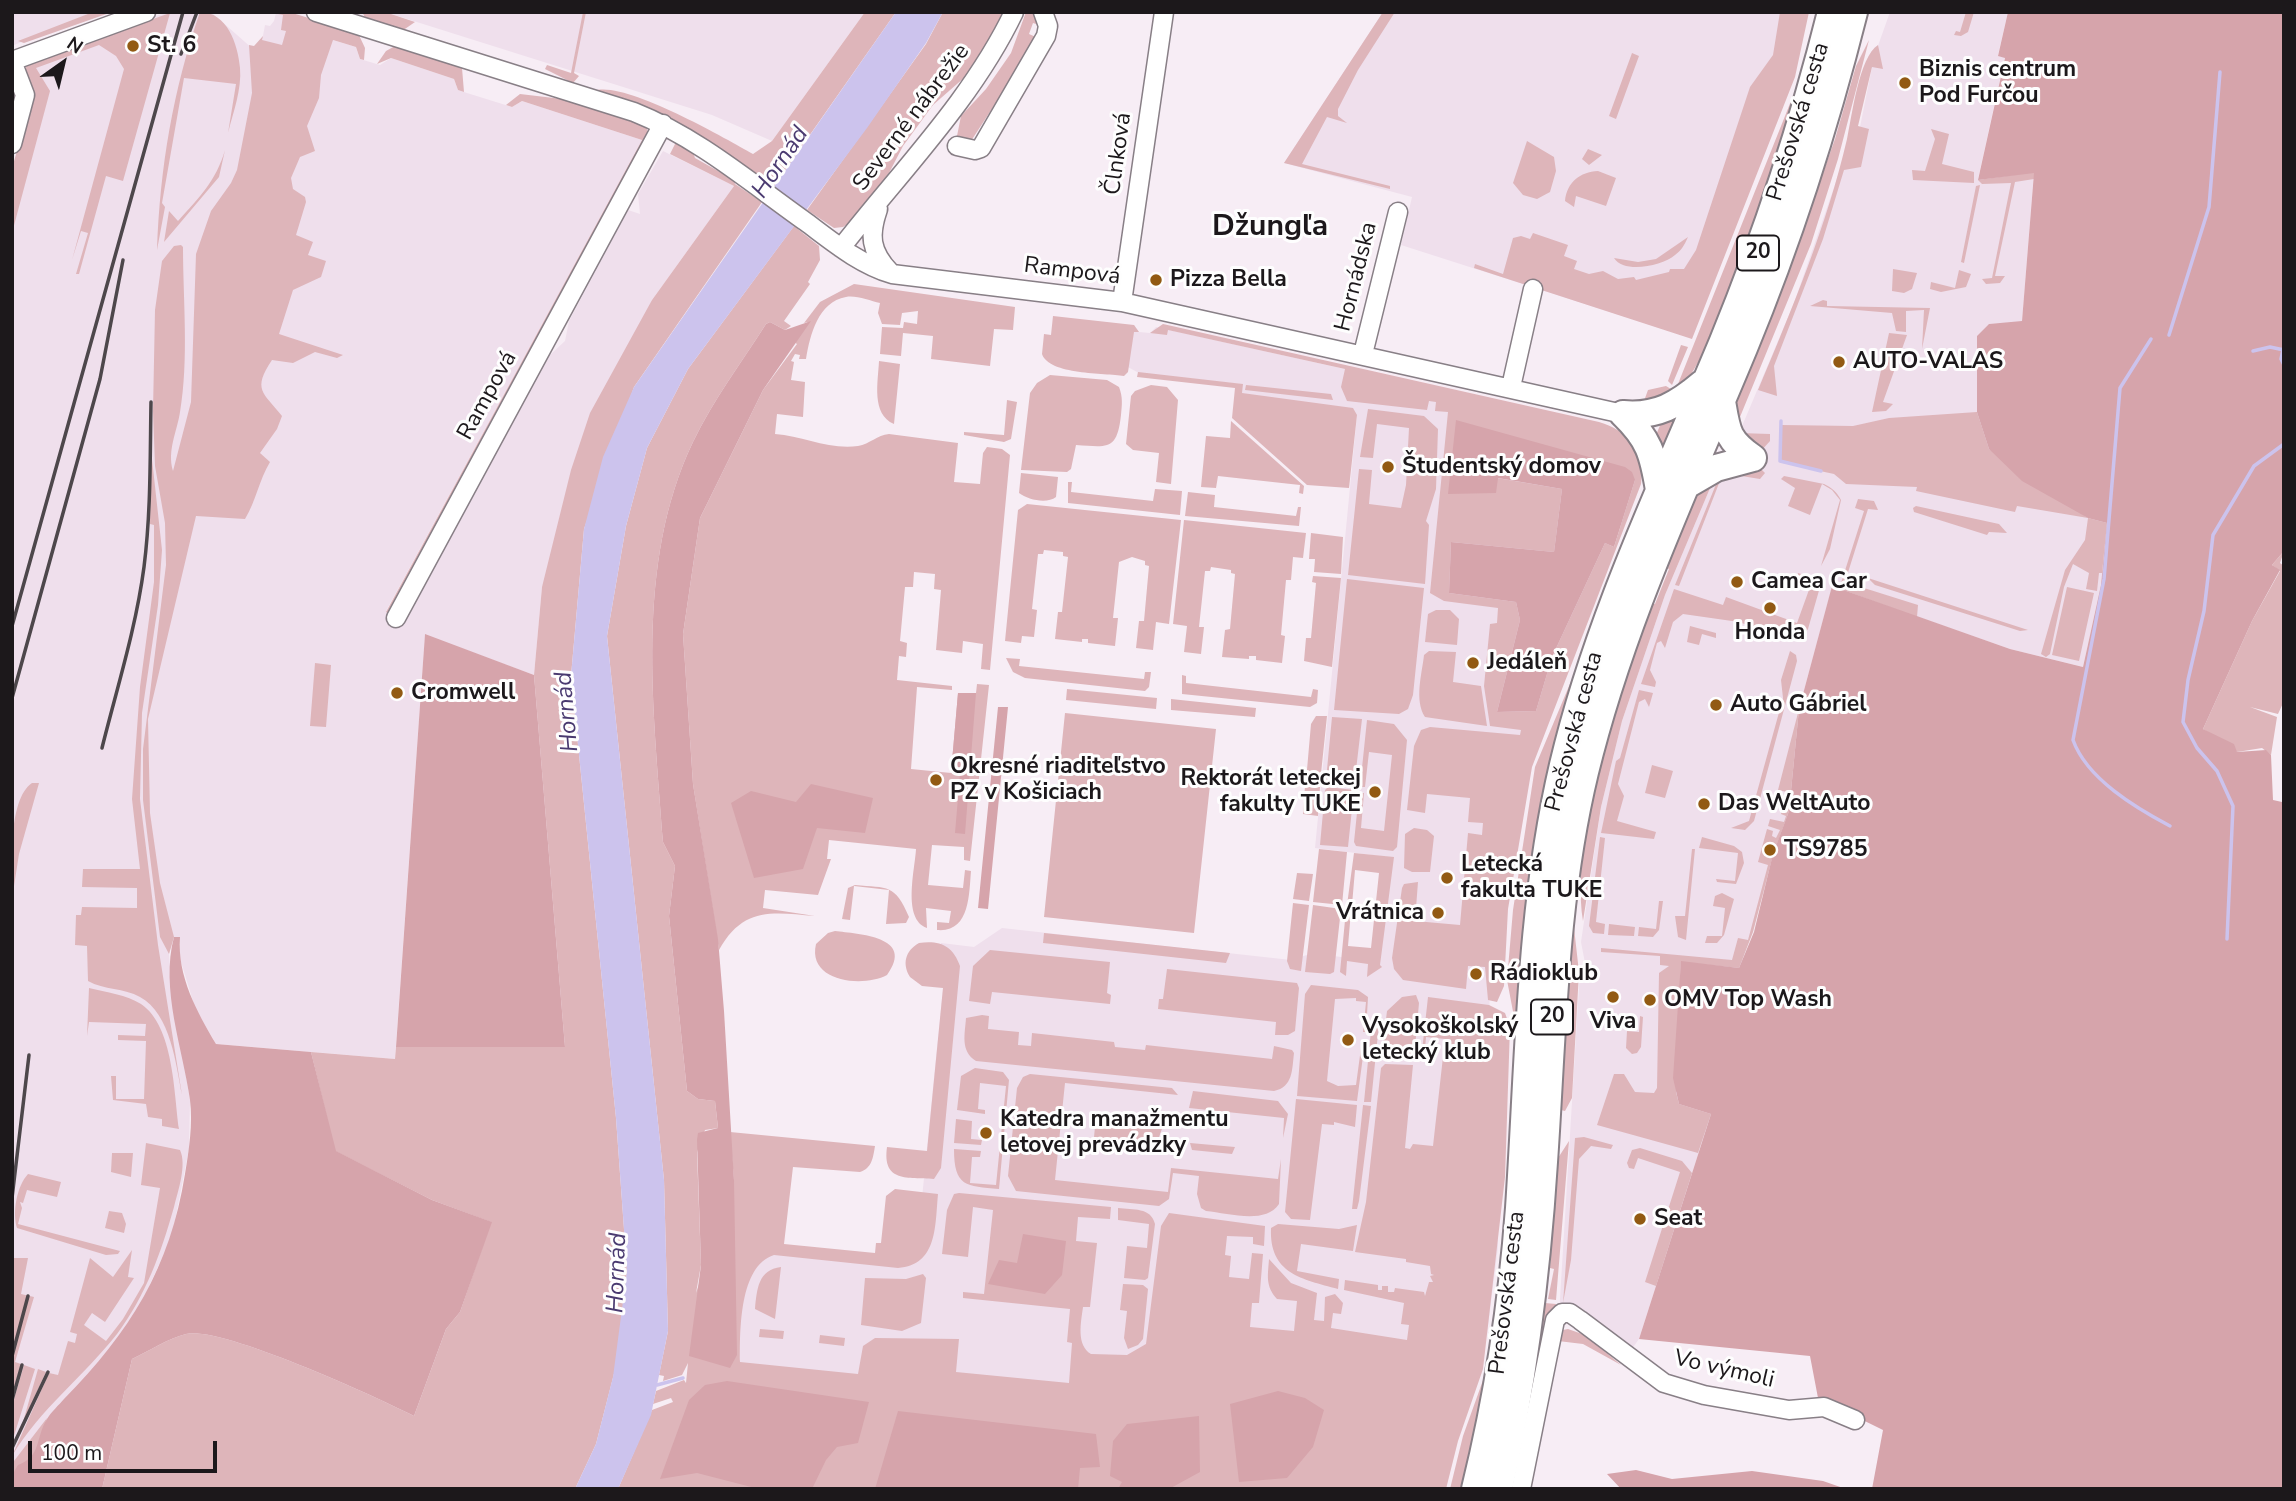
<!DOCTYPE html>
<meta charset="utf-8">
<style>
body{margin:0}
#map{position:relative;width:2296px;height:1501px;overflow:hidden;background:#f7edf5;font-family:"Nunito Sans",sans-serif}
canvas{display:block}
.frame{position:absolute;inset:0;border:14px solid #1c181b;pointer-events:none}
.north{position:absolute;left:28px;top:28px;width:70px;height:70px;-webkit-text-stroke:5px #fefefe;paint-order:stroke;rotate:34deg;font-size:19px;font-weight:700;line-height:28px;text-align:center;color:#1c181b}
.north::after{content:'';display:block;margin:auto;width:24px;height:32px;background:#1c181b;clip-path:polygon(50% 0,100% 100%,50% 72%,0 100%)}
.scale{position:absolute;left:28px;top:1441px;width:189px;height:32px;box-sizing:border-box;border:4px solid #1c181b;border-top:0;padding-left:9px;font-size:21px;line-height:24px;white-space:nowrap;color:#1c181b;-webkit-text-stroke:5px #fefefe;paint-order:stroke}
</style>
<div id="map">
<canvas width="2296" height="1501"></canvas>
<div class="frame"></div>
<div class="north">N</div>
<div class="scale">100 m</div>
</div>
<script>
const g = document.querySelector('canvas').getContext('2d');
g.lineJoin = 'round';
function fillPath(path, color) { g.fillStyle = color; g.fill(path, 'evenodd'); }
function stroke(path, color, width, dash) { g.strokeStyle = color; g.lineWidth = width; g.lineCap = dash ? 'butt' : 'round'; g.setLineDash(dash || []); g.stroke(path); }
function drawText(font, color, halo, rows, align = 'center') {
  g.font = font + ' "Nunito Sans",sans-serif'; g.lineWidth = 6; g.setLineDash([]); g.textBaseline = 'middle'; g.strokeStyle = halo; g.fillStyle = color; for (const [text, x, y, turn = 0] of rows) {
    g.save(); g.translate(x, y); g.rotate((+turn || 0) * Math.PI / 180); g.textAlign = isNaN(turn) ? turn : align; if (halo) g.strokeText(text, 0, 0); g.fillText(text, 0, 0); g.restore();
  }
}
fillPath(new Path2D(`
 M 12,12 L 93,12 L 12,46 Z
 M 174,12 L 212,13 L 253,49 L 263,36 L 265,25 L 270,26 L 274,21 L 276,13 L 318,25 L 333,40 L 356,47 L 360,59 L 380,65 L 391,58 L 454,79 L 458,90 L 467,93 L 512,107 L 522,101 L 642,140 L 386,611 L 405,623 L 550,355 L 565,341 L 569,321 L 628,210 L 640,214 L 638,194 L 663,151 L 734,186 L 652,300 L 542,587 L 534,675 L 425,635 L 395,1059 L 216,1044 L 195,1008 L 179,955 L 180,938 L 174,938 L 169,954 L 171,980 L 190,1100 L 189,1149 L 172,1236 L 142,1302 L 102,1489 L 12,1489 L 12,199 L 39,101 L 26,72 L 155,16 Z
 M 385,12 L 865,12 L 772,141 L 712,115 Z
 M 1383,12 L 1789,12 L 1685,336 L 1401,245 L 1412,197 L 1284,163 Z
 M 1890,12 L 2008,12 L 1998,55 L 2005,57 L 1978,179 L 2034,172 L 2022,322 L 1989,324 L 2107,523 L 2101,585 L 2083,667 L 2010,649 L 1832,587 L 1799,709 L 1789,811 L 1744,955 L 1711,1114 L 1639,1339 L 1626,1357 L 1559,1315 L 1580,971 L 1585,963 L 1581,942 L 1601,807 L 1622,721 L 1665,595 L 1716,474 L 1737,438 L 1794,303 L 1840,170 L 1852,167 L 1874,57 Z
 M 1134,325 L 1139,332 L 1150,333 L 1156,327 L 1619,430 L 1642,474 L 1635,499 L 1552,657 L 1489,988 L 1498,1247 L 1487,1334 L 1264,1367 L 981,1390 L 730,1368 L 729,1240 L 916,1258 L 943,988 L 938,973 L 941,943 L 974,947 L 1002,928 L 1291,960 L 1313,953 L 1376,962 L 1388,857 L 1315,848 L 1357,415 L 1239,397 L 1240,384 L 1139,373 L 1124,365 Z`), '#efdfec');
fillPath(new Path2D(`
 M 93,12 L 112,12 L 24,43 L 18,41 Z
 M 200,12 C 227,12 238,44 240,68 C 242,89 233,113 228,133 L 236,84 L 184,78 L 162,203 L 165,207 L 157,250 C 160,167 173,90 200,12 Z
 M 268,12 L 289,12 L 358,33 L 365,48 L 364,60 L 360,59 L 356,47 L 333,40 L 321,75 L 319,98 L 307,126 L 315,151 L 300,157 L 291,178 L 293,189 L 305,197 L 306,202 L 296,235 L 313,242 L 308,255 L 326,261 L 321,277 L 293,290 L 279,334 L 343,355 L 337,358 L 315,352 L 293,363 L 272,360 C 252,390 263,392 282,416 L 277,429 L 260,453 L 270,462 C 259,480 256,501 245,519 L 196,516 L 148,719 L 150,813 L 160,883 L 174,937 L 169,954 L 160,937 L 143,800 L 143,749 L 166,565 L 165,523 L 155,466 L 153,411 L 155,310 L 162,261 L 174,246 L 181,245 L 183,247 C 183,301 189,359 180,412 C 177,432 167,450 173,471 L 191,402 L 196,254 L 211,211 L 231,183 L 237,170 L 252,93 L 249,45 L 254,46 L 263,36 L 262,40 L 282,45 L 286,31 L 281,30 L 283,15 Z
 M 362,12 L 385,12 L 415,22 L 402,31 L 366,19 Z
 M 583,12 L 586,12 L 574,73 L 579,76 L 573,83 L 545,69 L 547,65 L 571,73 Z
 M 865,12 L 896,12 L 774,186 L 672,120 L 594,91 C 624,80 724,138 753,154 L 772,141 Z
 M 943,12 L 1006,12 L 965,77 L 933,105 L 903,146 L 889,173 L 852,221 L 843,227 L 834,228 L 807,210 L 926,44 Z
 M 1026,12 L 1037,12 L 1042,26 L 1033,23 L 1029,34 L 1038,38 L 971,141 L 956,141 L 961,116 L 986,89 L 1011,53 Z
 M 1383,12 L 1395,12 L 1358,70 L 1338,109 L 1338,116 L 1347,123 L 1327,117 L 1302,164 L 1390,186 L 1390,189 L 1284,163 Z
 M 1780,12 L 1809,12 L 1795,77 L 1692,339 L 1474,268 L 1475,264 L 1503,274 L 1513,238 L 1521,236 L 1530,239 L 1533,233 L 1568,245 L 1564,256 L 1577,261 L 1574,269 L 1589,274 L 1603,271 L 1618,279 L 1634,277 L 1636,280 L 1669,272 L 1670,269 L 1684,269 L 1696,250 L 1750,87 L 1773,55 Z
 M 1966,12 L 1974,12 L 1968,32 L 1961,36 L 1954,35 L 1956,31 L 1960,32 Z
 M 170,13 L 123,181 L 106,176 L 79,274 L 76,274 L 88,233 L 81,231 L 72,260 L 124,69 L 116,56 L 99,45 L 36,68 L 50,91 L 12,233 L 12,168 L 26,120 L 26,64 Z
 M 1869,40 L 1838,159 L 1811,244 L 1733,434 L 1732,414 L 1776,305 L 1835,139 L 1856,66 Z
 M 1878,45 L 1883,69 L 1872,67 L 1858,126 L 1869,129 L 1861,167 L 1844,170 L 1823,239 L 1774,366 L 1777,396 L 1758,390 C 1793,307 1827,225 1847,139 C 1852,116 1859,57 1878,45 Z
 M 395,46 L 462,68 L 464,92 L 458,90 L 454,79 L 391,58 L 377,64 L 386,51 Z
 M 1632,53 L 1639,56 L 1616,119 L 1609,116 Z
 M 1799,81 C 1779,152 1756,221 1729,290 C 1714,329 1701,368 1672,399 Z
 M 520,94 L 579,101 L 646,124 L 648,134 L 389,614 L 386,612 L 642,140 L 522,101 L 512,107 L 506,105 Z
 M 1931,129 L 1949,134 L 1942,164 L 1974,172 L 1974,183 L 1913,180 L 1912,170 L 1925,171 L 1935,139 Z
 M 677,140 L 692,150 L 695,158 L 734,180 L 735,184 L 762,202 L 634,387 L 584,529 L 571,676 L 616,1118 L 627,1271 L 617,1362 L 596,1444 L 575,1489 L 102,1489 L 132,1359 C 149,1351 169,1338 186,1334 C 222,1326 376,1397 414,1416 L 446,1329 L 460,1312 L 491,1222 L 432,1200 L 335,1151 L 311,1052 L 395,1059 L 396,1047 L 565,1047 L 534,675 L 542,587 L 571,470 L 590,413 L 652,300 L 734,186 L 670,154 Z
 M 1527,141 L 1554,157 L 1556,171 L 1550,192 L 1537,199 L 1523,195 L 1513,183 Z
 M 1588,149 L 1602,155 L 1589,165 L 1582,159 Z
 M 225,150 L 219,177 L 164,242 L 169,211 L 178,221 C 199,198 216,181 225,150 Z
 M 1598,171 L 1616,178 L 1606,206 L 1576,196 L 1574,207 L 1565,201 C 1567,182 1580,172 1598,171 Z
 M 2034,172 L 2034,179 L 2015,182 L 1995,276 L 2005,276 L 2000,283 L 1986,284 L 1982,279 L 1992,278 L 2011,183 L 1982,184 L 1978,180 Z
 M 1980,185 L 1964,263 L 1961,262 L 1976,186 Z
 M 794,226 L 819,246 L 820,260 L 808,282 L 810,284 L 784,321 L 791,326 L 785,330 L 770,322 L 766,324 C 742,362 713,400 693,442 C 634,565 654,711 663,842 L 675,866 L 669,916 L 687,1091 L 698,1099 L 715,1101 L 718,1128 L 705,1130 L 697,1152 L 701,1265 L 696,1293 L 734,1180 L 730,1132 L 875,1146 C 873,1158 872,1168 860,1172 L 793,1167 L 784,1244 L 875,1253 L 876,1243 L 881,1243 L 886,1196 L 895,1189 L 938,1194 C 935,1225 938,1265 898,1268 L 774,1255 C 739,1266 740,1331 740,1362 L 858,1374 L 863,1346 L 875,1338 L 959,1339 L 956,1372 L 1069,1383 L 1072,1343 L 1067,1342 L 1070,1309 L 963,1298 L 963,1292 L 984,1294 L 993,1210 L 973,1207 L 968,1257 L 942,1254 L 947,1210 L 954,1194 L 959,1193 L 1111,1207 L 1110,1219 L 1078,1217 L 1076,1241 L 1097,1243 L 1090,1307 L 1083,1307 C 1081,1322 1076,1345 1091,1354 L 1127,1355 L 1146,1344 L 1161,1226 L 1169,1213 L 1265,1226 L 1264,1246 L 1253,1244 L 1253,1237 L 1227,1236 L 1225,1255 L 1231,1256 L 1229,1277 L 1249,1279 L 1252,1253 L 1263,1254 L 1259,1303 L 1252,1303 L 1250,1327 L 1294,1331 L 1297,1301 L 1277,1299 C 1265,1286 1268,1275 1269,1259 L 1291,1283 L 1317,1293 L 1314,1320 L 1324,1321 L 1325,1297 L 1335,1294 L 1343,1303 L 1341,1314 L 1333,1313 L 1331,1328 L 1407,1340 L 1409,1325 L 1401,1324 L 1404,1303 L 1344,1290 L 1345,1280 L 1378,1285 L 1378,1290 L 1382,1290 L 1382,1286 L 1388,1286 L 1388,1292 L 1394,1292 L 1395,1288 L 1424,1292 L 1425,1296 L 1429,1282 L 1433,1282 L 1430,1276 L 1434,1275 L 1431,1274 L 1430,1266 L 1406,1262 L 1406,1259 L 1355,1252 L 1366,1202 L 1381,1068 L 1385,1064 L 1413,1065 L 1405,1148 L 1410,1149 L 1413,1144 L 1433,1146 L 1445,1039 L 1426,1037 L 1424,1061 L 1421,1060 L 1428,997 L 1489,1005 L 1505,1013 L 1510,1027 L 1505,1177 L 1483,1369 L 1458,1441 L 1446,1489 L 618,1489 L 652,1410 L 673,1402 L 671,1398 L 653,1404 L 656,1391 L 684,1380 L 686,1383 L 688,1363 L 682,1375 L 663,1381 L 664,1376 L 659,1375 L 668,1331 L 664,1180 L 607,636 L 626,526 L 647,448 L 688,369 Z
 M 1688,237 C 1685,244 1681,251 1675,255 C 1662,266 1624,274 1614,258 L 1638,262 L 1656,259 Z
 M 1893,269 L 1917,273 L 1912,289 L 1904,293 L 1892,291 Z
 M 1959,270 L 1971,274 L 1966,287 L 1941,292 L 1930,289 L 1931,282 L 1955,288 Z
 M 854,284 L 1015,307 L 1013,330 L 994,329 L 990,366 L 931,359 L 933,336 L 903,333 L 901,356 L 880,354 L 882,327 L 903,328 L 904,322 L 917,324 L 918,311 L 902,313 L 900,325 L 882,324 L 878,313 L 880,303 C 870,301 856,295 846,297 C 818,302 810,335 806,359 L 799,359 L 800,355 L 795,354 L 791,361 L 794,362 L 791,380 L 805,382 L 803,417 L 777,414 L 775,434 C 803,436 829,450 858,446 C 870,444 877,435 889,434 L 958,443 L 954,482 L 980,484 L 983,453 L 987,447 L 1002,449 L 1010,455 L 990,670 L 981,669 L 983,644 L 963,641 L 962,653 L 936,650 L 941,590 L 934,589 L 935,574 L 914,572 L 913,587 L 905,587 L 900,641 L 907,643 L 906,657 L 899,656 L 897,680 L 952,686 L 952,690 L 917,687 L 911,769 L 951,773 L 958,693 L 976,693 L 977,684 L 989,685 L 970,861 L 964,860 L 964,847 L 932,845 L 928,885 L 963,888 L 965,870 L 971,871 C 969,894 970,933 937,930 L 937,922 L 949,923 L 951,911 L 926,908 L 927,928 C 902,919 915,870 916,849 L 829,840 L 827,859 L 831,859 L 818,895 L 765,890 L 763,908 L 815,916 C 771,912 743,907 719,950 L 693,784 L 683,634 L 700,518 L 763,390 L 797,344 L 794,342 L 808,322 L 804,323 L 820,302 Z
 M 1823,300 L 1827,301 L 1827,306 L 1930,308 L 1922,349 L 1924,310 L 1906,311 L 1906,332 L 1896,331 L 1892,313 L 1810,306 Z
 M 1053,316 L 1134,325 L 1139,332 L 1134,332 L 1128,372 L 1124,376 C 1105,373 1049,375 1042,354 L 1044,334 L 1051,335 Z
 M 1163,324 L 1599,422 C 1628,430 1646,453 1641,484 L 1532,767 L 1508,909 L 1504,986 L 1497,1002 L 1488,1000 L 1485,967 L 1468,966 L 1466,989 L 1403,980 L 1394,969 L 1392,958 L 1402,888 L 1404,884 L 1418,882 L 1415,921 L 1460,925 L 1468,833 L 1482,835 L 1483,823 L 1468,822 L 1470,798 L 1427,794 L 1425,813 L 1407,810 L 1414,746 L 1421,730 L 1430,727 L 1520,735 L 1521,730 L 1490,726 L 1484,686 L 1490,624 L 1497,623 L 1498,608 L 1444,601 L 1430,593 L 1448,412 L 1435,411 L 1436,402 L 1429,401 L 1427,410 L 1347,401 L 1341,387 L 1345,369 L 1168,330 L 1167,335 L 1150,333 ZM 1497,478 L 1635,480 L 1614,547 L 1605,543 L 1552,657 L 1536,711 L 1497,712 L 1520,620 L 1516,602 L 1449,593 L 1451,542 L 1554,552 L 1562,489 Z
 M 1889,333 L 1907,335 L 1883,402 L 1893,404 L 1886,411 L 1872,412 Z
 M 1681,345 L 1688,347 L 1672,385 L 1668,381 Z
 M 879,361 L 900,364 L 894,424 C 871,414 878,382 879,361 Z
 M 1138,372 L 1243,384 L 1242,393 L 1353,408 L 1357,415 L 1349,488 L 1307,485 L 1232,418 L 1235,388 L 1137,377 Z
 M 1050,375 L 1107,380 L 1119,387 C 1123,397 1122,405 1121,415 C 1117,451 1108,447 1076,445 L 1071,469 L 1067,472 L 1021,470 L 1030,393 L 1037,383 Z
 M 1151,385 L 1167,387 L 1178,400 L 1171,484 L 1156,482 L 1159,453 L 1133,450 L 1126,444 L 1131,396 L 1135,391 Z
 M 1246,385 L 1331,394 L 1333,400 L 1245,390 Z
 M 1666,386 L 1671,389 L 1668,397 L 1644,401 L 1648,390 Z
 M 1007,400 L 1017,402 L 1011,439 L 1004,442 L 964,435 L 964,432 L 1004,435 Z
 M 1368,409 L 1424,416 L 1438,429 L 1436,489 L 1426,521 L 1429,525 L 1425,584 L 1348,575 L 1359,469 L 1372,470 L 1369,504 L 1401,508 L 1406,485 L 1409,428 L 1377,424 L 1373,458 L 1360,457 Z
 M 1977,412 L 1989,449 L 2088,518 L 2107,523 L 2102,573 L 2099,573 L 2097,591 L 2086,589 L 2089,573 L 2073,564 L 2064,587 L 2050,654 L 2046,657 L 2041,654 L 2065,570 L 2085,540 L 2088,518 L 2017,506 L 2015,512 L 1916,491 L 1917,487 L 1846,484 L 1834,474 L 1783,463 L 1780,458 L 1781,425 L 1853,426 L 1889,418 Z
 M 1676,415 L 1661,452 L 1654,440 L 1663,418 Z
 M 1231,421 L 1304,486 L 1303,494 L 1299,493 L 1300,485 L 1218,476 L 1216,488 L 1201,487 L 1206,436 L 1230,438 Z
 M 1739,433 L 1770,434 L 1770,441 L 1761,451 Z
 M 151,450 L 162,550 L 158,605 L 142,713 L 140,799 L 158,945 L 182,1095 C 176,1065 171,1014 140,997 C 124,988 104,990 88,981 L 87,946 L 75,945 L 76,915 L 81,915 L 82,907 L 137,908 L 137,888 L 82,887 L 83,869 L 140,869 L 132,799 L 140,687 L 154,582 L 154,525 L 150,524 Z
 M 1760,468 L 1765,473 L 1760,479 L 1723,473 L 1679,586 L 1675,585 L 1721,472 Z
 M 1021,473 L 1058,477 L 1056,497 C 1047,504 1028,500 1019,493 Z
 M 1716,474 L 1665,595 L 1622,721 L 1601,807 L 1583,921 C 1570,822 1619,697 1651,603 L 1655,604 L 1669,569 L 1666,568 C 1677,535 1689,494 1716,474 Z
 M 1784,476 L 1824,484 C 1832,488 1837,492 1841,500 L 1830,549 L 1821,566 L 1840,500 L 1832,490 L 1822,484 L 1810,515 L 1788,506 L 1795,488 L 1781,479 Z
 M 1068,482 L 1072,482 L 1071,492 L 1153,501 L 1155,489 L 1182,491 L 1180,515 L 1068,503 Z
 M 1188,492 L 1215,495 L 1214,507 L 1296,516 L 1298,507 L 1301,507 L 1299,526 L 1185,516 Z
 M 1858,499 L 1874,501 L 1878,510 L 1868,509 L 1845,582 L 1918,605 L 1917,617 L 1832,586 L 1841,583 L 1864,511 L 1855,508 Z
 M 1027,504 L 1181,520 L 1169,624 L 1156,622 L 1153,650 L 1136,648 L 1139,621 L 1144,621 L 1149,566 L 1145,565 L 1145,561 L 1132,557 L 1119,562 L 1113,618 L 1118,618 L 1115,646 L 1088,643 L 1088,639 L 1082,639 L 1082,642 L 1055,639 L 1058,612 L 1062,612 L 1068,557 L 1063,556 L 1063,552 L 1044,550 L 1043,554 L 1038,554 L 1032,609 L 1037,610 L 1034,637 L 1022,636 L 1021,643 L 1005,641 L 1018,510 Z
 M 1916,506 L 1999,524 L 2007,533 L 1989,532 L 1987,535 L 1914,512 L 1913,508 Z
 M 1184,520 L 1306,533 L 1303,558 L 1293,557 L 1291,580 L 1286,580 L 1281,635 L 1285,636 L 1282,663 L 1256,660 L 1256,656 L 1249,656 L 1249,659 L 1222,657 L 1225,630 L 1230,629 L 1235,574 L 1231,573 L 1231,570 L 1211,567 L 1210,571 L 1205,571 L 1199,627 L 1204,627 L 1201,654 L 1184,652 L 1187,626 L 1173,624 Z
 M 1311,533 L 1343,537 L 1341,574 L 1314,572 L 1315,559 L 1309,559 Z
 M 2284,551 L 2280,563 L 2284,566 L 2284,701 L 2278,714 L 2250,707 L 2277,717 L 2271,755 L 2262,748 L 2237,752 L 2203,729 L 2252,621 L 2280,571 L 2272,565 Z
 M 1798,573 L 1811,577 L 1820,587 L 1808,629 L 1801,639 L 1791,641 L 1739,622 L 1683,614 L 1673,622 L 1665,648 L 1661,641 L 1657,643 L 1650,670 L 1656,682 L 1655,687 L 1641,684 L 1674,589 L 1723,605 L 1726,597 L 1797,623 L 1810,587 L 1797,579 Z
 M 1313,576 L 1341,578 L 1332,667 L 1304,661 L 1306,638 L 1311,638 L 1316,583 L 1312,582 Z
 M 1868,578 L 2028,630 L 2020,631 L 1875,585 Z
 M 1347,579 L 1424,588 L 1413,695 L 1408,709 L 1399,714 L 1334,710 Z
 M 2067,587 L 2094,593 L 2079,661 L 2052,655 Z
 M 1436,610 L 1450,610 L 1459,619 L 1457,645 L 1425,642 L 1428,614 Z
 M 1690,626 L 1716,633 L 1716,638 L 1702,634 L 1699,645 L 1687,642 Z
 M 1429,651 L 1456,652 L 1453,682 L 1481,686 L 1487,726 L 1425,717 C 1414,700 1422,674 1424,655 Z
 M 1790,651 L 1796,655 L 1797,661 L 1754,821 L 1745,830 L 1731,828 L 1749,821 L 1783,698 L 1781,680 Z
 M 1006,658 L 1020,659 L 1019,666 L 1144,679 L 1145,672 L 1151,672 L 1149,687 L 1145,691 L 1025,678 L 1013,672 Z
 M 315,663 L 331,665 L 326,727 L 310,726 Z
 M 1182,675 L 1186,676 L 1186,683 L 1311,697 L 1313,689 L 1318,690 L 1317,703 L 1310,707 L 1182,694 Z
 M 1572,679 L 1547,771 L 1532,854 L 1515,1022 L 1507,980 L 1513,910 L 1535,767 Z
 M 1067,689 L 1157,698 L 1156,709 L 1066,700 Z
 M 1639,690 L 1653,693 L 1649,707 L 1645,699 L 1639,702 L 1618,784 L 1624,796 L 1617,821 L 1656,832 L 1654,839 L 1601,833 L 1616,761 L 1620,758 Z
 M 1171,699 L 1256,708 L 1255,717 L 1171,710 Z
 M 1799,709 L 1789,811 L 1773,855 L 1753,932 L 1739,968 L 1681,962 L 1676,1092 L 1679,1104 L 1711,1114 L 1698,1153 L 1597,1125 L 1614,1074 L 1624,1074 L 1635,1092 L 1654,1093 L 1657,1088 L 1659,973 L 1669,966 L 1660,965 L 1660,956 L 1601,952 L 1601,948 L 1732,960 L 1738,938 L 1748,940 L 1768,865 L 1758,862 L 1767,829 L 1773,831 L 1772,836 L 1776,838 L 1780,830 L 1768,826 L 1770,819 L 1784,822 L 1786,816 L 1781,814 L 1787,792 L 1778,790 Z
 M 1065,713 L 1216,729 L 1194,933 L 1044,917 Z
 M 1316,716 L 1327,716 L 1320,783 L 1306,781 L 1311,724 Z
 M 1332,717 L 1362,719 L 1354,787 L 1328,784 L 1326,780 Z
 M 1367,720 L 1394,724 L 1407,740 L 1397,847 L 1393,851 L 1356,846 L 1354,842 L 1359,793 L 1364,793 L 1361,828 L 1384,831 L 1392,755 L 1369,752 L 1365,787 L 1360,787 Z
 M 1652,765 L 1673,771 L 1665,798 L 1645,793 Z
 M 32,783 L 39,783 L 19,854 L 12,899 C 12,872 7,800 32,783 Z
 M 1305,786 L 1320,787 L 1318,816 L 1303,814 Z
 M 1328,787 L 1354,790 L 1348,847 L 1320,845 L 1325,790 Z
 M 1414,828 L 1427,830 L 1434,836 L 1430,872 L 1412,872 L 1404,868 L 1405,834 Z
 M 1600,837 L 1605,838 L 1596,922 L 1605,924 L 1604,934 L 1593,933 L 1589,926 Z
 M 1702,837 L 1734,846 L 1742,852 L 1744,863 L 1736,884 L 1717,882 L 1716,879 L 1735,881 L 1738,853 L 1699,848 Z
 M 1319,849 L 1347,852 L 1342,905 L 1313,902 Z
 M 1692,849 L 1695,849 L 1686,940 L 1678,937 L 1675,916 L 1685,916 Z
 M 1354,853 L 1394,857 L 1380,965 L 1382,967 L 1367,977 L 1368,964 L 1347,961 L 1346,976 L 1340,972 L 1346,910 L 1351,911 L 1348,946 L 1371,948 L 1379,873 L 1355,870 L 1352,905 L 1347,905 Z
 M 1297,873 L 1313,874 L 1309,901 L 1293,899 Z
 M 855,885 C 888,888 895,884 909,917 L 906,923 L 886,924 L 889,890 L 854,886 L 850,920 L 842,919 L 848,888 Z
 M 1722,893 L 1734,899 L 1724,935 L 1717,943 L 1705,943 L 1707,936 L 1722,936 L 1725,908 L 1713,906 L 1715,896 Z
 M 1659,901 L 1663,901 L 1659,930 L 1653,937 L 1638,936 L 1639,927 L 1656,929 Z
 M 1293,903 L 1309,905 L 1301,971 L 1290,969 L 1287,961 Z
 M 1313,905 L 1341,909 L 1334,972 L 1330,974 L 1305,972 Z
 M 1573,919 L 1579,972 L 1572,1098 L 1565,1111 L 1561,1110 L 1561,1091 Z
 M 1609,924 L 1635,927 L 1634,936 L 1608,935 Z
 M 835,931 C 858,934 916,936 887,975 C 863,988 807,982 816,944 L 828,933 Z
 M 1044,933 L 1230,953 L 1226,963 L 1043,943 Z
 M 919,943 C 940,940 953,946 960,966 L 941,1168 L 934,1179 C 908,1177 882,1183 887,1147 L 927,1151 L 943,988 L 922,986 L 910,977 C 902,964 905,951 919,943 Z
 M 990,950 L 1110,962 L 1107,993 L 1111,995 L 1110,1004 L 992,992 L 990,1004 L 969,1001 L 973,966 Z
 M 1167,969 L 1297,983 L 1299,988 L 1295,1031 L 1288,1035 L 1275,1035 L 1276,1022 L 1158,1009 L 1159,999 L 1163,999 Z
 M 1311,985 L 1358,990 L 1368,997 L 1366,1032 L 1363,1032 L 1366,1002 L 1356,1001 L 1356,998 L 1335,999 L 1327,1081 L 1338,1086 L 1356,1085 L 1361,1048 L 1364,1049 L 1357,1101 L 1297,1096 L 1305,994 Z
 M 89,988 C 106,992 127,995 141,1004 C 174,1026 174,1094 179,1129 L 162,1126 L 162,1119 L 148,1117 L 146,1104 L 113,1100 L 111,1076 L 116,1076 L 116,1099 L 144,1099 L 146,1041 L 118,1040 L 118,1035 L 145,1036 L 146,1024 L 89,1022 L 87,1036 Z
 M 1416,995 L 1419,1003 L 1414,1058 L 1385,1055 L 1382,1052 L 1387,1011 L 1402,997 Z
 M 1380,1014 L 1371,1102 L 1364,1102 L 1372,1020 Z
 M 982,1015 L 989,1016 L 988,1029 L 1019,1032 L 1018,1045 L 1031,1046 L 1032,1033 L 1114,1042 L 1115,1047 L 1145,1050 L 1146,1045 L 1272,1059 L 1274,1046 L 1292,1050 L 1294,1053 C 1292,1070 1293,1087 1274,1091 L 976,1061 C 960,1051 965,1034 966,1018 Z
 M 1640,1016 L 1643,1017 L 1641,1047 L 1637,1053 L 1632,1054 L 1626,1048 L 1627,1031 L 1639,1032 Z
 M 975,1068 L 1003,1072 L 1009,1080 L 999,1189 C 966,1186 954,1187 954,1149 L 981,1151 L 980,1157 L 972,1157 L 970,1183 L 996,1185 L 1006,1086 L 980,1083 L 978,1109 L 985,1110 L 985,1114 L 957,1110 L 961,1076 Z
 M 1030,1074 L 1172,1088 L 1178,1095 L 1065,1083 L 1055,1180 L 1168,1192 L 1171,1168 L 1278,1179 L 1281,1159 L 1279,1204 C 1265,1225 1228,1213 1206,1211 L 1201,1208 L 1197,1194 L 1199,1176 L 1173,1173 L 1169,1199 L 1159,1206 L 1016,1191 L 1008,1176 L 1017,1088 L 1023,1077 Z
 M 1193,1091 L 1278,1101 L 1288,1114 L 1283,1138 L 1284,1118 L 1189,1108 Z
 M 1296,1099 L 1357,1105 L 1355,1127 L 1334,1122 L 1334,1125 L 1322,1124 L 1310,1220 L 1291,1219 L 1285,1212 Z
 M 1363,1105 L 1371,1106 L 1359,1201 L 1357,1209 L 1352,1209 Z
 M 1096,1116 L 1164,1123 L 1158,1140 L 1175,1141 L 1173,1148 L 1161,1147 L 1160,1155 L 1093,1148 Z
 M 956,1119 L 972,1121 L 971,1139 L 982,1140 L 981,1145 L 954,1143 Z
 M 1584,1137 L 1613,1145 L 1611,1149 L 1591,1146 L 1579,1159 L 1571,1260 L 1563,1303 L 1575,1138 Z
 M 1569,1141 L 1556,1300 L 1548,1299 L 1554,1269 L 1550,1268 L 1558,1158 Z
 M 146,1143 L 180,1150 C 187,1165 178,1191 174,1207 C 161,1253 146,1295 117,1334 C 84,1376 40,1409 12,1456 L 49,1373 L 58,1375 L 68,1341 L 75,1343 L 77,1334 L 70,1332 L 90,1258 L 113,1277 L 132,1250 L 128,1277 L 134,1278 L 105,1322 L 92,1313 L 84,1325 L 106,1341 L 123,1319 L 144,1283 L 160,1188 L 141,1185 Z
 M 1190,1143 L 1235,1147 L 1232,1154 L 1192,1150 Z
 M 1640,1148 L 1682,1161 L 1692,1173 L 1656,1286 L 1645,1282 L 1680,1172 L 1638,1158 L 1634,1169 L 1629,1168 L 1627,1163 L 1632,1150 Z
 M 112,1153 L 133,1153 L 131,1177 L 111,1172 Z
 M 28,1174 L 61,1182 L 57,1197 L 27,1190 L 23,1203 L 20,1202 L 22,1208 L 18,1224 L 120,1251 L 118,1254 L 106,1255 L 17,1228 C 12,1212 17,1186 28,1174 Z
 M 1118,1208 C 1133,1210 1151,1207 1155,1224 L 1148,1278 L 1145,1280 L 1124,1278 L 1127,1246 L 1147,1248 L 1149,1224 L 1118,1220 Z
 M 109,1211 L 122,1213 L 126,1224 L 124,1233 L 105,1228 Z
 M 1278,1224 L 1339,1229 L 1357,1225 L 1353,1251 L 1301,1244 L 1297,1271 L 1339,1279 L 1338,1289 C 1302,1279 1269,1274 1271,1228 Z
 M 12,1258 L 28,1258 L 21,1294 L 34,1297 L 15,1362 L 21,1364 L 12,1395 Z
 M 781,1267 L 775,1319 L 755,1309 C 757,1289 758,1270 781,1267 Z
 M 923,1274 L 926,1278 L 921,1323 L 902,1331 L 861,1325 L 865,1278 L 906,1279 Z
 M 1123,1284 L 1143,1285 L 1148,1289 L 1143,1339 L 1138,1345 L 1128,1349 L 1124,1338 L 1127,1311 L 1120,1310 Z
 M 1545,1303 L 1556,1304 L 1555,1311 L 1515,1489 L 1512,1489 L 1532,1396 Z
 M 760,1329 L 784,1331 L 783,1339 L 759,1337 Z
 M 1568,1329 L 1585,1335 L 1621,1365 L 1583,1344 L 1558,1341 L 1563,1330 Z
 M 820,1335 L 845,1338 L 844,1346 L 819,1343 Z
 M 24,1365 L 35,1369 L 12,1442 L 12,1406 Z
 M 38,1369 L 46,1372 L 23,1422 Z
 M 1487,1369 L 1475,1435 L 1460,1489 L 1450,1489 L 1463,1436 Z
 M 47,1418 C 43,1429 42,1442 37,1452 C 31,1464 20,1462 12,1475 L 14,1461 Z`), '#deb5ba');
fillPath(new Path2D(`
 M 2008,12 L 2284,12 L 2284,551 L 2272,565 L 2280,570 L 2252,621 L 2203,729 L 2234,744 L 2237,752 L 2266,750 L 2271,755 L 2273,800 L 2282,802 L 2284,808 L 2284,1489 L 1872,1489 L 1883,1430 L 1818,1398 L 1810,1356 L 1639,1339 L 1711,1114 L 1679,1104 L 1673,1078 L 1681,961 L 1739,968 L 1754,932 L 1773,854 L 1789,811 L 1799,709 L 1832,586 L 2010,649 L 2083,667 L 2101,585 L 2107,523 L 2088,518 L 2022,481 L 1989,449 L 1977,412 L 1977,336 L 1989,324 L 2022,321 L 2034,173 L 1978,180 L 2005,58 L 1998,56 Z
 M 811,321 L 763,390 L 700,518 L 683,634 L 693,784 L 718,939 L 724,1011 L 734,1180 L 737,1355 L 730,1368 L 689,1356 L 701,1265 L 697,1140 L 698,1133 L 718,1128 L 715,1101 L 698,1099 L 687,1091 L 669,916 L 675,866 L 663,842 C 654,711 634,565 693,442 C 713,400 742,362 766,324 L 770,322 L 785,330 Z
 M 1456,420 L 1625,467 L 1632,472 L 1635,480 L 1614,547 L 1605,543 L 1552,657 L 1536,711 L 1497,712 L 1520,620 L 1516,602 L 1449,593 L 1451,542 L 1554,552 L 1562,489 L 1498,478 L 1496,493 L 1448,494 Z
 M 425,634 L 534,675 L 565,1047 L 396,1047 Z
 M 958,693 L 976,693 L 965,834 L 955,833 L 960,774 L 951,773 Z
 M 998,707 L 1008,707 L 988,909 L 978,908 Z
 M 811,784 L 873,798 L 865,833 L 817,828 L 803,869 L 754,878 L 731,803 L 751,791 L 796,802 Z
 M 174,937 L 180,937 C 177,976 197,1012 216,1044 L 311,1052 L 336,1151 L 432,1200 L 492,1222 L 460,1312 L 446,1329 L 414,1416 C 376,1397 222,1326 186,1334 C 169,1338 149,1351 132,1359 L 102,1489 L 12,1489 L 12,1475 L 18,1465 C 42,1456 35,1438 47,1419 C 51,1412 59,1405 64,1399 C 130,1332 170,1268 185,1174 C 189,1150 193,1124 190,1100 C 183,1049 160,989 174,937 Z
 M 1023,1234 L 1066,1241 L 1062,1275 L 1045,1294 L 988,1284 L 999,1260 L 1017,1263 Z
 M 727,1381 L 869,1402 L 858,1443 L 837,1447 L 826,1460 L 812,1489 L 759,1489 L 697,1473 L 660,1479 L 689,1400 L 705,1385 Z
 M 1278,1391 L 1305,1398 L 1324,1410 L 1313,1447 L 1287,1478 L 1239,1482 L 1230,1404 Z
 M 898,1411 L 1096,1434 L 1100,1467 L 1080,1468 L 1078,1489 L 875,1489 Z
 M 1199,1416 L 1200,1472 L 1169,1489 L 1118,1489 L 1122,1482 L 1110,1476 L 1113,1441 L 1127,1424 Z
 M 1636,1470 L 1672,1479 L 1752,1471 L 1823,1481 L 1846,1489 L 1621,1489 L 1607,1474 Z`), '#d6a4ab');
fillPath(new Path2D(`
 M 896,12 L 943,12 L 926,43 L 867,128 L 688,369 L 647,448 L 626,526 L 607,636 L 664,1180 L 668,1331 L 651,1415 L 618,1489 L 575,1489 L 596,1444 L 613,1377 L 627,1271 L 616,1118 L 571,676 L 584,529 L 603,457 L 634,387 Z`), '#ccc3ed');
stroke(new Path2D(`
 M 2169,335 L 2209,207 L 2220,72
 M 2151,339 L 2120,388 L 2104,579 L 2073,740 C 2087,779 2136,808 2170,826
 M 2283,349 L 2281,359 L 2284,365
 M 2253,351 L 2270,347 L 2284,350
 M 1780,461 L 1821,471
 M 1780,461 L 1781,421
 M 2227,939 L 2233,806 L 2217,771 L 2197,748 L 2183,722 L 2188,680 L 2204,611 L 2213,535 L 2254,466 L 2284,444
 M 657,1385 L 683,1378`), '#ccc3ed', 3.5);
const minor = new Path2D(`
 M 316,12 L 634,112 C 697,137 751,183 806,222 C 833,242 859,264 892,274 L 1122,302 L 1623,414
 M 12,61 L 146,12
 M 12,144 L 25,95 L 12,61
 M 957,146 L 975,150 L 981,148 L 1046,36 L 1048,26 L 1043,12
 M 878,209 C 869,235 870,251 890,272
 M 841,248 C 900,172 972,100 1014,12
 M 1122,302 L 1164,12
 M 1363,354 L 1398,212
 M 1511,387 L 1533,289
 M 396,618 L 663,124
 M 1521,1489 L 1555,1320 L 1562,1313 L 1570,1313 L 1580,1320 L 1664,1383 L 1704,1395 L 1789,1410 L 1824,1407 L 1855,1420`);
const highway = new Path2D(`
 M 1722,401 C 1727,431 1727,440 1753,458
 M 1623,414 C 1657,417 1677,405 1703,383
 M 1623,414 C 1649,439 1653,454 1659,490
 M 1685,486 L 1716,468 L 1753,458
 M 1475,1489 C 1498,1396 1512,1303 1519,1208 C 1529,1060 1529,910 1563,765 C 1598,617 1665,480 1723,341 C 1767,234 1803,124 1831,12
 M 1499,1489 C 1524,1381 1537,1272 1544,1162 C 1553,1032 1554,900 1585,772 C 1621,624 1686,488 1744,348 C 1789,239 1825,127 1854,12`);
stroke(minor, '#887f86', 21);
stroke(highway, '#887f86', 30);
stroke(minor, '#fff', 18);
stroke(highway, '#fff', 26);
stroke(new Path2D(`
 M 181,54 L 197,12
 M 12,626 L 183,12
 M 12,698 L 100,379 L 123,260
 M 102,748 C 117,688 136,628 144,567 C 151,512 150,457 151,402
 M 12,1198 L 29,1055
 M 12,1356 L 28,1296
 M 12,1400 L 22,1365
 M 12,1448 L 48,1372`), '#4d474b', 3.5);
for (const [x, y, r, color] of [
 [133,46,7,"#925a13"],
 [1905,83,7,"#925a13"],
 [1156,280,7,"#925a13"],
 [1839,362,7,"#925a13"],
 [1388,467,7,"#925a13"],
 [1737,582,7,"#925a13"],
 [1770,608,7,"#925a13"],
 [1473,663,7,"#925a13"],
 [397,693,7,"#925a13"],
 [1716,705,7,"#925a13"],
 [936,780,7,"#925a13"],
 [1375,792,7,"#925a13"],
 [1704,804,7,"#925a13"],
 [1770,850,7,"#925a13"],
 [1447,878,7,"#925a13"],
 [1438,913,7,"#925a13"],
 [1476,974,7,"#925a13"],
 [1613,997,7,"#925a13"],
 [1650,1000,7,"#925a13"],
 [1348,1040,7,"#925a13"],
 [986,1133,7,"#925a13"],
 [1640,1219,7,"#925a13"]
]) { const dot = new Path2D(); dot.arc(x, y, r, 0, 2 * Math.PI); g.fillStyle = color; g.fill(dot); stroke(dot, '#fefefe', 2.5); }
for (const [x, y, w] of [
 [1758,253,42],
 [1552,1017,42]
]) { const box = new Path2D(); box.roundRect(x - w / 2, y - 17.5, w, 35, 5); g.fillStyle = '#fefefe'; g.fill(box); stroke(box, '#1c181b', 2); }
drawText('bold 21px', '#1c181b', null, [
 ["20",1758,253],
 ["20",1552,1017]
]);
drawText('bold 23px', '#1c181b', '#fefefe', [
 ["St. 6",147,46],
 ["Biznis centrum",1919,70],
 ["Pod Furčou",1919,96],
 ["Pizza Bella",1170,280],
 ["AUTO-VALAS",1853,362],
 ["Študentský domov",1402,467],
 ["Camea Car",1751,582],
 ["Honda",1770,633,"center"],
 ["Jedáleň",1487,663],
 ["Cromwell",411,693],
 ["Auto Gábriel",1730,705],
 ["Okresné riaditeľstvo",950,767],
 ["PZ v Košiciach",950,793],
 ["Rektorát leteckej",1361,779,"right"],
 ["fakulty TUKE",1361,805,"right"],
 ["Das WeltAuto",1718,804],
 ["TS9785",1784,850],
 ["Letecká",1461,865],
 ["fakulta TUKE",1461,891],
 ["Vrátnica",1424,913,"right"],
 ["Rádioklub",1490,974],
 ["OMV Top Wash",1664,1000],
 ["Viva",1613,1022,"center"],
 ["Vysokoškolský",1362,1027],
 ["letecký klub",1362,1053],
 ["Katedra manažmentu",1000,1120],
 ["letovej prevádzky",1000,1146],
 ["Seat",1654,1219]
], 'left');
drawText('23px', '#1c181b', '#fefefe', [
 ["Severné nábrežie",912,118,-53],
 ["Prešovská cesta",1799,122,-73],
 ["Člnková",1119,154,-82],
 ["Rampová",1072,272,7],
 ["Hornádska",1357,277,-76],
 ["Rampová",488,396,-61],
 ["Prešovská cesta",1575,732,-75],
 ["Prešovská cesta",1508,1293,-83],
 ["Vo výmoli",1724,1370,13]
]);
drawText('italic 24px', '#4a3a70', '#fefefe', [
 ["Hornád",781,163,-56],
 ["Hornád",568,712,-95],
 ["Hornád",618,1273,-88]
]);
drawText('bold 30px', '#1c181b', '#fefefe', [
 ["Džungľa",1270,228]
]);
</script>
